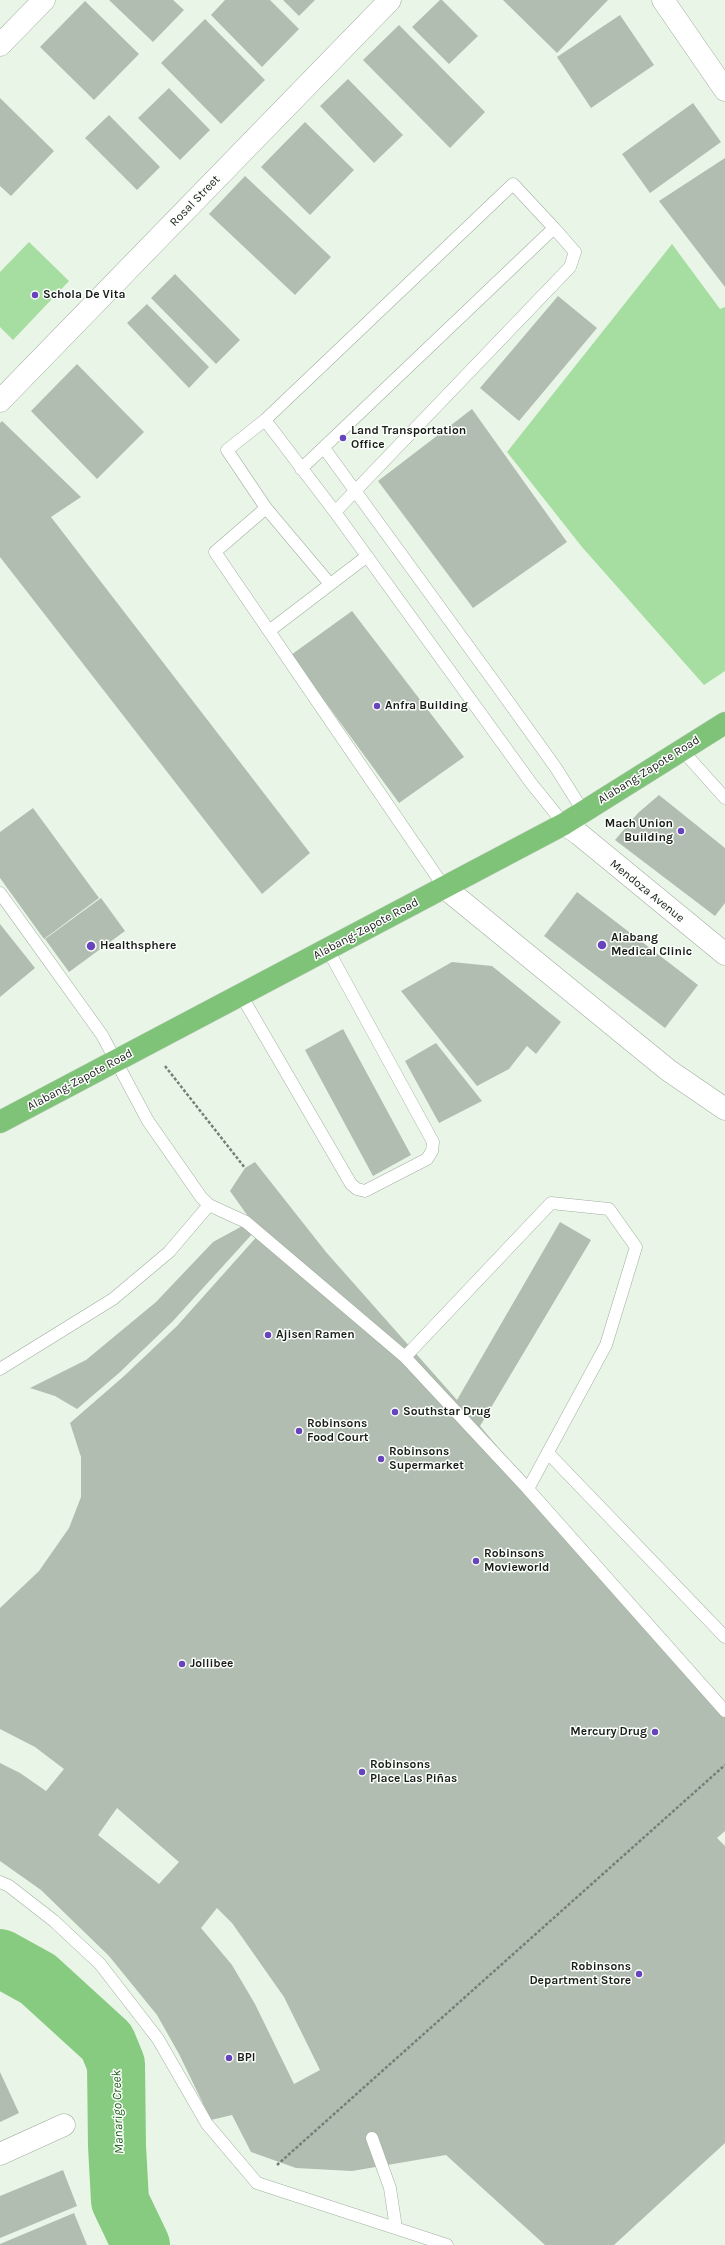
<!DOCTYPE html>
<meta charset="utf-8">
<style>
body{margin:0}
canvas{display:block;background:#e8f5e7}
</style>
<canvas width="725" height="2245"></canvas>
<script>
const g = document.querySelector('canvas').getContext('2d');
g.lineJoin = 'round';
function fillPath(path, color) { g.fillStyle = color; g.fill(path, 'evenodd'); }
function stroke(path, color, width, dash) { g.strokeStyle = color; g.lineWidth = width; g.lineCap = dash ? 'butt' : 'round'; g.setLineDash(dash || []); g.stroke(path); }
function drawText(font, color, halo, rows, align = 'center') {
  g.font = font + ' Karla,sans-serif'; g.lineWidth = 3; g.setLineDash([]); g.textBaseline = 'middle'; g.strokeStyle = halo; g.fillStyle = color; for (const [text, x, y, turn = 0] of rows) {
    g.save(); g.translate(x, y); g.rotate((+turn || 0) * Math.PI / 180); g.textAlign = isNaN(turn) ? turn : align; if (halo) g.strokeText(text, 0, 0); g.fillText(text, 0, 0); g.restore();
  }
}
fillPath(new Path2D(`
 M 29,242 L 69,281 L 13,340 L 0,327 L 0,272 Z
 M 672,244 L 720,309 L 725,307 L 725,671 L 704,685 L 582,547 L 507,452 Z`), '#a6dda0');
stroke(new Path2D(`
 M 0,1958 L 38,1979 L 107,2042 L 116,2064 L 117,2146 L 120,2201 L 141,2245`), '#86cb7f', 58);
fillPath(new Path2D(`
 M 109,0 L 173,0 L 184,10 L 153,42 Z
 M 225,0 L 270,0 L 299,29 L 262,67 L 211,15 Z
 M 283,0 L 315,0 L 299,16 Z
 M 440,0 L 442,0 L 478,36 L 449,64 L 412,27 Z
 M 503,0 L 608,0 L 557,53 Z
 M 85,1 L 139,54 L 94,100 L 40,47 Z
 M 620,15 L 654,65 L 591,108 L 557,57 Z
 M 205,19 L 265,80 L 221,124 L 161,63 Z
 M 399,25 L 485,112 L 450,148 L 363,60 Z
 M 348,79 L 403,135 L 374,163 L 320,106 Z
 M 169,88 L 210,130 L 180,160 L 138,118 Z
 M 0,98 L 54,151 L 11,196 L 0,186 Z
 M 693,103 L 721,142 L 650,193 L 622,154 Z
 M 109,115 L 160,167 L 137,190 L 85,138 Z
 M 305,122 L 354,170 L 310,215 L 261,167 Z
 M 725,158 L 725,287 L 659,201 Z
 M 245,176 L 331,257 L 295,295 L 209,214 Z
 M 175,274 L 240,340 L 216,364 L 151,298 Z
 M 558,296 L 597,328 L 519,421 L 480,388 Z
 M 147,304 L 209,367 L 189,388 L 127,323 Z
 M 77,364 L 144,432 L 97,479 L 31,411 Z
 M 472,409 L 567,542 L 473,608 L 378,481 Z
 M 2,421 L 81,497 L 51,517 L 310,853 L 262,894 L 0,557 L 0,423 Z
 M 352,611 L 464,757 L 399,803 L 291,655 Z
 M 659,795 L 725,848 L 725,903 L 715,916 L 615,840 L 638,813 Z
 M 33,808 L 99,898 L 44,939 L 0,878 L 0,832 Z
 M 577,892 L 698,985 L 665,1028 L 544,936 Z
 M 101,898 L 125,931 L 69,972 L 45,939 Z
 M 0,924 L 35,968 L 0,997 Z
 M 452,962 L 492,966 L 561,1022 L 536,1054 L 527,1046 L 509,1069 L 477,1086 L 401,991 Z
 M 343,1029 L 411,1155 L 373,1176 L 305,1050 Z
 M 436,1043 L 482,1101 L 439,1123 L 405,1061 Z
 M 255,1162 L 326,1252 L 457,1400 L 560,1222 L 591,1240 L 480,1426 L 725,1716 L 725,1831 L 717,1838 L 725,1846 L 725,2143 L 614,2245 L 545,2245 L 446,2155 L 352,2171 L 296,2168 L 251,2152 L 232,2115 L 211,2120 L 179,2054 L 157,2015 L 109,1956 L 41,1890 L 0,1861 L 0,1763 L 20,1773 L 46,1791 L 64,1769 L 35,1747 L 0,1729 L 0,1608 L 39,1571 L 69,1528 L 81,1497 L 81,1457 L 70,1423 L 123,1377 L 177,1326 L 260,1233 L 230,1191 L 245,1168 ZM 117,1808 L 179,1862 L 159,1884 L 98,1835 ZM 217,1908 L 232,1923 L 284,1997 L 320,2070 L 294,2084 L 255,2004 L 232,1965 L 201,1928 Z
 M 246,1224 L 254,1232 L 173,1321 L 119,1373 L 77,1409 L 55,1396 L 30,1388 L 86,1360 L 156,1302 L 213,1242 Z
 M 0,2072 L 19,2113 L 0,2122 Z
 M 63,2170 L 77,2206 L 0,2238 L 0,2196 Z
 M 74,2213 L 87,2245 L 0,2245 L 0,2244 Z`), '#b1bdb0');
const lane = new Path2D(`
 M 265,420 L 335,512 L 531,783 L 564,824
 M 324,448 L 495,683 L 556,768 L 583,811
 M 301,469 L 554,228 L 513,184 L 265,420 L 227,450 L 266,508 L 215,552 L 444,887
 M 266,508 L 330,584
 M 335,512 L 570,267 L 575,252 L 554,228
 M 269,631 L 366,557
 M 682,750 L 725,798
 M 0,893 L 102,1035 L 148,1121 L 201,1197 L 209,1205 L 246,1222 L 405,1357 L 528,1489 L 725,1711
 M 241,995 L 351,1184 L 357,1189 L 365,1191 L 427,1159 L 432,1151 L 433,1142 L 328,950
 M 405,1357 L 551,1203 L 609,1209 L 636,1247 L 606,1345 L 528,1489
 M 0,1369 L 113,1299 L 169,1252 L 209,1205
 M 548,1453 L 725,1637
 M 0,1882 L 9,1886 L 54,1921 L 100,1964 L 158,2039 L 207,2124 L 257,2183 L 447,2245
 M 372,2138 L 390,2188 L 396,2228`);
const street = new Path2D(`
 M 663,0 L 725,90
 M 0,45 L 44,0
 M 0,401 L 390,0
 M 564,824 L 579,834 L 725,954
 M 444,887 L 668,1070 L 725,1109
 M 0,2154 L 64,2125`);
const highway = new Path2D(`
 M 0,1122 L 564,824 L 725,723`);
stroke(lane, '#a2aea1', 13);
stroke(street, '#a2aea1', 23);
stroke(highway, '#d6d6d5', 23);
stroke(new Path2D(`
 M 165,1066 L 245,1168
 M 277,2165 L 725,1765`), '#767f75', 2.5, [3, 2]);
stroke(lane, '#fff', 12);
stroke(street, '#fff', 22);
stroke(highway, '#7fc378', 22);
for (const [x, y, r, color] of [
 [35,295,4,"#6844bc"],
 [343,438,4,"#6844bc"],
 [377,706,4,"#6844bc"],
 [681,831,4,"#6844bc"],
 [602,945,5,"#6844bc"],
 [91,946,5,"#6844bc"],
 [268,1335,4,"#6844bc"],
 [395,1412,4,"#6844bc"],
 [299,1431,4,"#6844bc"],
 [381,1459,4,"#6844bc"],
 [476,1561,4,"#6844bc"],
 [182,1664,4,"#6844bc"],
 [655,1732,4,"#6844bc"],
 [362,1772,4,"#6844bc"],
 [639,1974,4,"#6844bc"],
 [229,2058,4,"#6844bc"]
]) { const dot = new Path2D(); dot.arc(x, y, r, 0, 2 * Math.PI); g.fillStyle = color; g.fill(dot); stroke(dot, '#fcfffc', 1.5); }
drawText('12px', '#191d18', '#fcfffc', [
 ["Rosal Street",195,201,-46],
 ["Alabang-Zapote Road",649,770,-32],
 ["Mendoza Avenue",647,891,39],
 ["Alabang-Zapote Road",366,929,-28],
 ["Alabang-Zapote Road",80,1080,-28]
]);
drawText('bold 12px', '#191d18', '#fcfffc', [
 ["Schola De Vita",43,295],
 ["Land Transportation",351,431],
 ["Office",351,445],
 ["Anfra Building",385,706],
 ["Mach Union",673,824,"right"],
 ["Building",673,838,"right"],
 ["Alabang",611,938],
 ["Medical Clinic",611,952],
 ["Healthsphere",100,946],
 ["Ajisen Ramen",276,1335],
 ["Southstar Drug",403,1412],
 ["Robinsons",307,1424],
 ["Food Court",307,1438],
 ["Robinsons",389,1452],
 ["Supermarket",389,1466],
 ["Robinsons",484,1554],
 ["Movieworld",484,1568],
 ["Jollibee",190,1664],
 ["Mercury Drug",647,1732,"right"],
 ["Robinsons",370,1765],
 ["Place Las Piñas",370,1779],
 ["Robinsons",631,1967,"right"],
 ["Department Store",631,1981,"right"],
 ["BPI",237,2058]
], 'left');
drawText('italic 13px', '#1f621a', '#fcfffc', [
 ["Manarigo Creek",118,2112,-92]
]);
</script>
